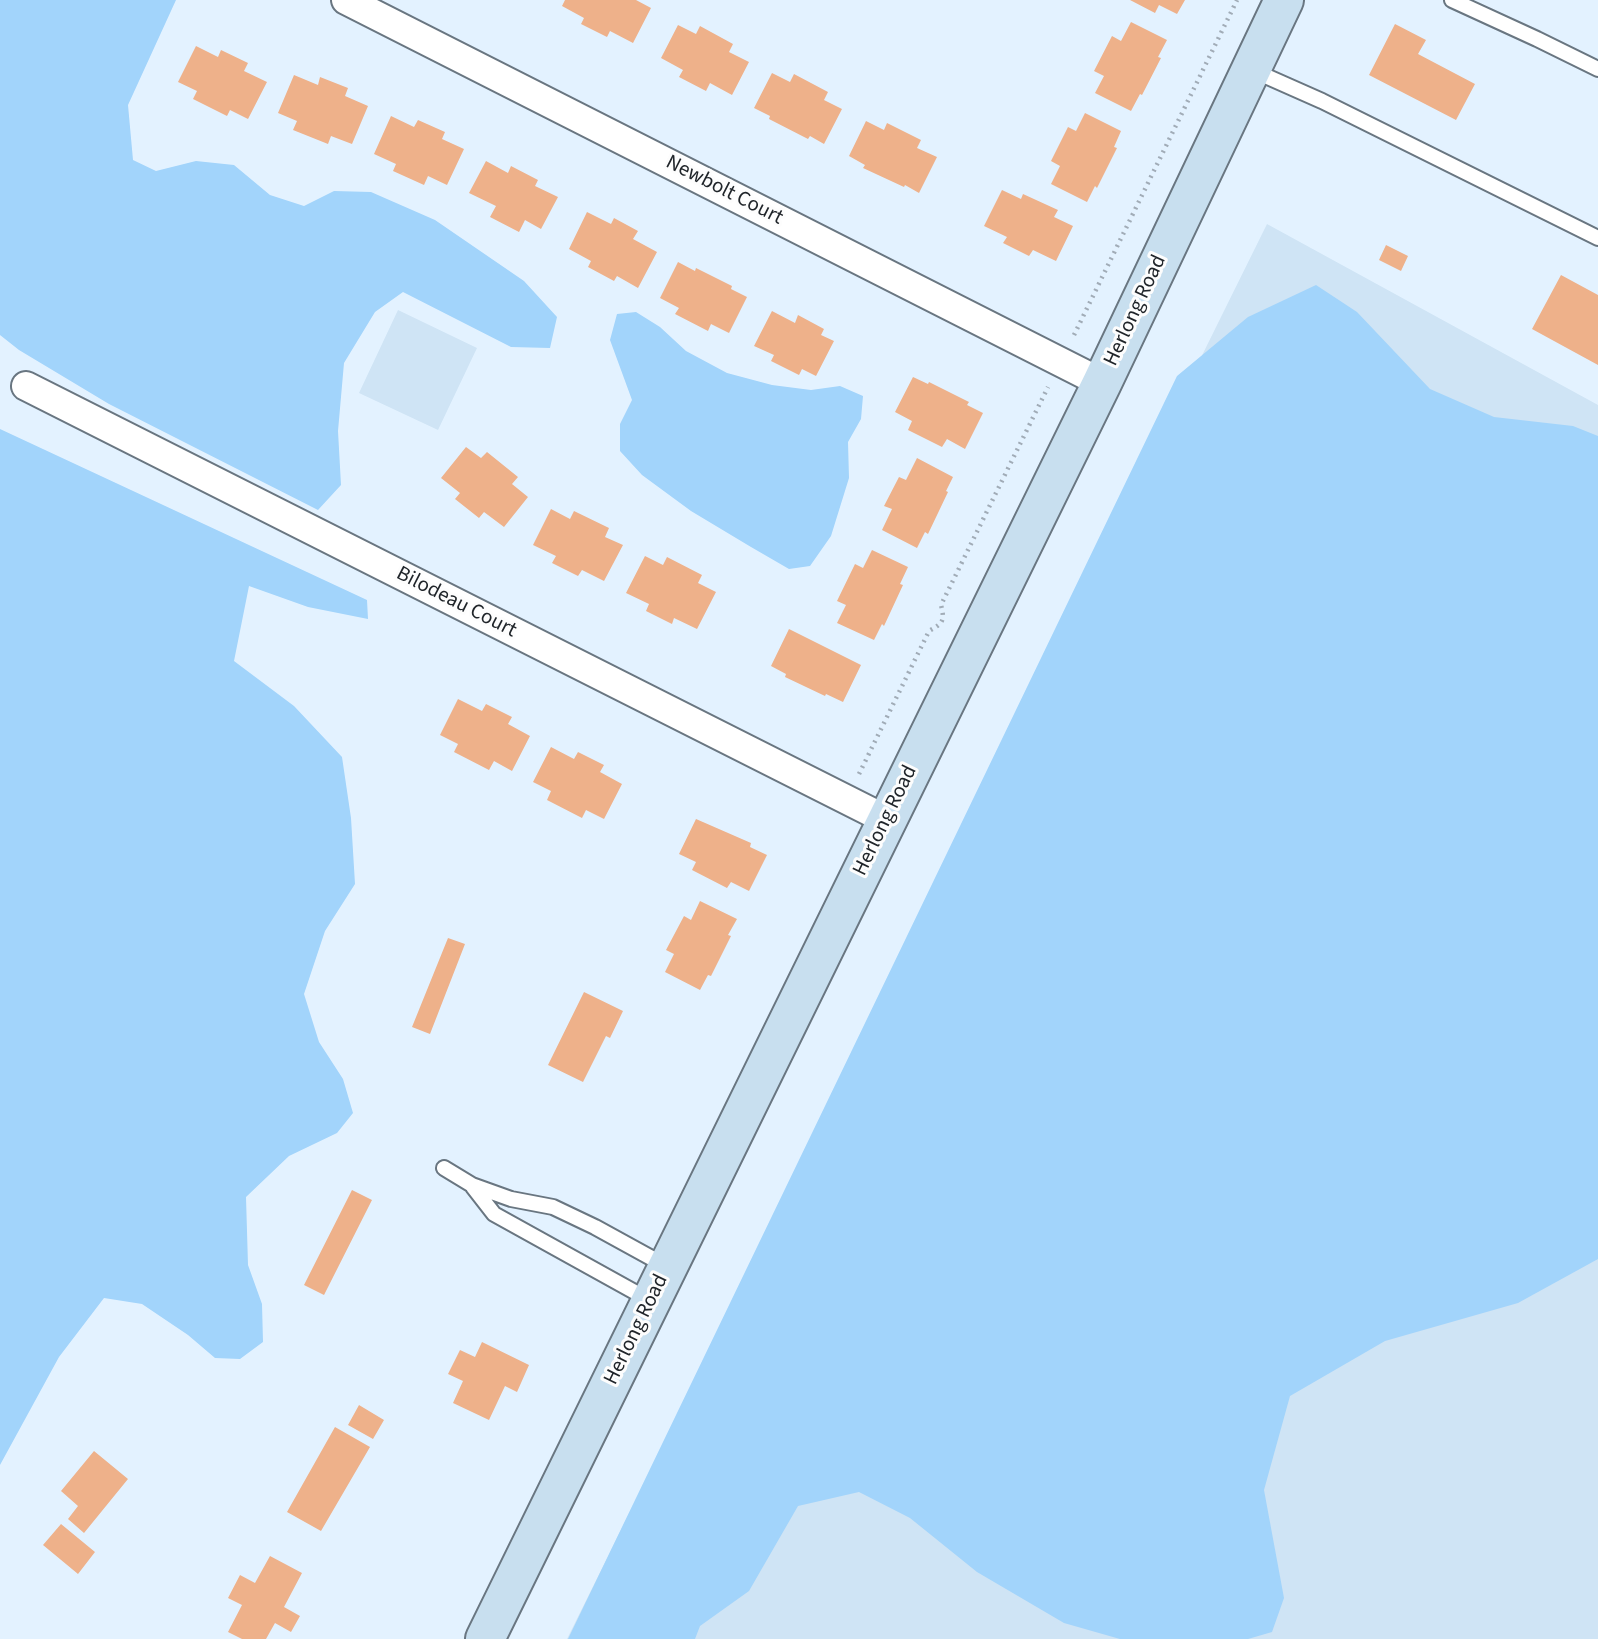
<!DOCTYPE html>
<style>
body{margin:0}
canvas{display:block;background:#e3f2ff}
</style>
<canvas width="1598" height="1639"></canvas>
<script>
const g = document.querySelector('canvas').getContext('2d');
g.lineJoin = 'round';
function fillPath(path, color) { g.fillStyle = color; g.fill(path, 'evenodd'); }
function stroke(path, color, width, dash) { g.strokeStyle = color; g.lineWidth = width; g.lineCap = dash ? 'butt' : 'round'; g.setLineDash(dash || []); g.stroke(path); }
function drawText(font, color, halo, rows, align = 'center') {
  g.font = font + ' "Source Sans 3",sans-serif'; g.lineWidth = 6; g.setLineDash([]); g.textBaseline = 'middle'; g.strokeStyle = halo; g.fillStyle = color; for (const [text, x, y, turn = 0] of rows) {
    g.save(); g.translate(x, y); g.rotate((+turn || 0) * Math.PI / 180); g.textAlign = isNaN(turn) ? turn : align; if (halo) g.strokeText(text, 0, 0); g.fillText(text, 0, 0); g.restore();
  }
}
fillPath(new Path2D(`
 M 1267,224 L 1598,405 L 1598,1639 L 567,1639 Z
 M 398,310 L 477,348 L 438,430 L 359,393 Z`), '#cfe4f5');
fillPath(new Path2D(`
 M 0,0 L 176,0 L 128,105 L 133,160 L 156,171 L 196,161 L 234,165 L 270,195 L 304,206 L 334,191 L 371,192 L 435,220 L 524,281 L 557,317 L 550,348 L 511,347 L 403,292 L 375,312 L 344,363 L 338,431 L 341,485 L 318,510 L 109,404 L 19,350 L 0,335 Z
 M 1316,285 L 1357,312 L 1430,389 L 1494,417 L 1573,426 L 1598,436 L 1598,1259 L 1518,1303 L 1385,1341 L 1290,1396 L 1264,1490 L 1284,1598 L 1272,1632 L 1248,1639 L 1120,1639 L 1064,1623 L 977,1572 L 910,1518 L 859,1492 L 798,1506 L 749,1591 L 700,1626 L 695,1639 L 568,1639 L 1177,376 L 1248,317 Z
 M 636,312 L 660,327 L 686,351 L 727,373 L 772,385 L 811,390 L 840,386 L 863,396 L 861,419 L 848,442 L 849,478 L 831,536 L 810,566 L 789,569 L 751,547 L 691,511 L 642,475 L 620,451 L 620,424 L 632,400 L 610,340 L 617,314 Z
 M 0,429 L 367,600 L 368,619 L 308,607 L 249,586 L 234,661 L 294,706 L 342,757 L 351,818 L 355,884 L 325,931 L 304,994 L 319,1042 L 343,1079 L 353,1113 L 337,1133 L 289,1156 L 246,1197 L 248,1265 L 262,1304 L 263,1342 L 240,1359 L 215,1358 L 188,1335 L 142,1304 L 104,1298 L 59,1357 L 0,1465 Z`), '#a2d4fb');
fillPath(new Path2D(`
 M 565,0 L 636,0 L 651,8 L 633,43 L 610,31 L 607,37 L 581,24 L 584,18 L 562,6 Z
 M 1130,0 L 1185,0 L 1177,14 L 1159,5 L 1155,13 Z
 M 1131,22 L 1167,40 L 1158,57 L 1161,58 L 1142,95 L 1140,94 L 1131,111 L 1095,93 L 1104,76 L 1094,71 L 1112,36 L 1121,41 Z
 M 1395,24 L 1426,40 L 1418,54 L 1475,84 L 1456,120 L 1369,75 Z
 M 678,25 L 696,34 L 700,26 L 733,44 L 729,52 L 749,62 L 732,95 L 710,83 L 706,91 L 679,77 L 683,70 L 661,58 Z
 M 196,46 L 218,57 L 221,50 L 248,63 L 244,71 L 267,82 L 248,119 L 230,110 L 227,116 L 193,99 L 197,91 L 178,82 Z
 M 772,73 L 790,82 L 794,74 L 828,92 L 824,100 L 842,109 L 824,144 L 810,136 L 808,139 L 769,119 L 770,116 L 754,108 Z
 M 294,75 L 318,85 L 320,77 L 348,88 L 345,96 L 368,106 L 352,144 L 331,136 L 328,144 L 293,130 L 297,121 L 278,113 Z
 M 1085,113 L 1121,131 L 1114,147 L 1117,148 L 1097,188 L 1095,186 L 1087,202 L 1051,184 L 1060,166 L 1051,161 L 1068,127 L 1076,131 Z
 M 391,116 L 414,127 L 418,120 L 445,132 L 442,139 L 464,149 L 447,185 L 428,176 L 424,185 L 393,171 L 396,164 L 374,154 Z
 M 866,121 L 884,130 L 887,123 L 921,140 L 917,148 L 937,157 L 919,193 L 905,185 L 904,187 L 863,168 L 865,165 L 849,156 Z
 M 486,161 L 508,173 L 511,166 L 538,180 L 535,186 L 558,197 L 541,229 L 525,220 L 519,232 L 490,217 L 496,206 L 469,193 Z
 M 1002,190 L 1021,199 L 1023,194 L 1058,210 L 1054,217 L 1073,226 L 1056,261 L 1033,250 L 1029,256 L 1003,243 L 1007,237 L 984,226 Z
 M 587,212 L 611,224 L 614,218 L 638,231 L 633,239 L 657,252 L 638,288 L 617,276 L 614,281 L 588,267 L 591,261 L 569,249 Z
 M 1386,245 L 1408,256 L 1401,271 L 1379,260 Z
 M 678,262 L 695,271 L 696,268 L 732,286 L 731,289 L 747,297 L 729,333 L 711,324 L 708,331 L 675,314 L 679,308 L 660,298 Z
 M 1561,275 L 1598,295 L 1598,365 L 1532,329 Z
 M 772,311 L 795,323 L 798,315 L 824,329 L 821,335 L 834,341 L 816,376 L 802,369 L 799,375 L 771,361 L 774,355 L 754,346 Z
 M 913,377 L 928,384 L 929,382 L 969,402 L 967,405 L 983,413 L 965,449 L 947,439 L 942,447 L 908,430 L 912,421 L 895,412 Z
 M 466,447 L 481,458 L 487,452 L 518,477 L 512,484 L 528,497 L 504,527 L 484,512 L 479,518 L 455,499 L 460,493 L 441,478 Z
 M 917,458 L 953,477 L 946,491 L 948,492 L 928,534 L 925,532 L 917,548 L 882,530 L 892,509 L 884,506 L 899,477 L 906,480 Z
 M 551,509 L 570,519 L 574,511 L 609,528 L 605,537 L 623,545 L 604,581 L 582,570 L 578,576 L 552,563 L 556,556 L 533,545 Z
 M 872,550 L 908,567 L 900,584 L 903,585 L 884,626 L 882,624 L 874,640 L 837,623 L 846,605 L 837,601 L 855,564 L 863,568 Z
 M 645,556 L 663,565 L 667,557 L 702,575 L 698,583 L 716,592 L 697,629 L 674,618 L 672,624 L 646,611 L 649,604 L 626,593 Z
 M 789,629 L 861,665 L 843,702 L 826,694 L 825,696 L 785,677 L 786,674 L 771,666 Z
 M 458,699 L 482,711 L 486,704 L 512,717 L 508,724 L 530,736 L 512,771 L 494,761 L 489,770 L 454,752 L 458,744 L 440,735 Z
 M 551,747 L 574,759 L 578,752 L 604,765 L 600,772 L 622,784 L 604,819 L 586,810 L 582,818 L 547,800 L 551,791 L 533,782 Z
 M 696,819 L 751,843 L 750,847 L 767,855 L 749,891 L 731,882 L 727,888 L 692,870 L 696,862 L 679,854 Z
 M 700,901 L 737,919 L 728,935 L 731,936 L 711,976 L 708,975 L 700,990 L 665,972 L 674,954 L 666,950 L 684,916 L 691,920 Z
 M 448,938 L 465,944 L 430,1034 L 412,1027 Z
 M 584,992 L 623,1011 L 610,1038 L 606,1036 L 583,1082 L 548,1065 Z
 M 352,1190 L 372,1200 L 324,1295 L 304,1285 Z
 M 482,1342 L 529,1365 L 517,1392 L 505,1386 L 489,1420 L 453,1403 L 463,1381 L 448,1374 L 460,1350 L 475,1357 Z
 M 359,1405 L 384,1420 L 373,1439 L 348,1425 Z
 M 335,1427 L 370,1447 L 321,1531 L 287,1512 Z
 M 94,1451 L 128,1479 L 84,1533 L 68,1519 L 78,1506 L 61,1491 Z
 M 61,1524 L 95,1552 L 78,1574 L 43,1545 Z
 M 270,1556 L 302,1573 L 284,1607 L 300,1616 L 291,1632 L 275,1623 L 266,1639 L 242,1639 L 228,1632 L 242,1605 L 228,1598 L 240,1575 L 255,1583 Z`), '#eeb18a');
const lane = new Path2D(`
 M 1452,0 L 1537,39 L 1598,69
 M 1252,70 L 1322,101 L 1598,238
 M 444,1168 L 472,1185 L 511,1199 L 553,1207 L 595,1227 L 666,1266
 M 473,1187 L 494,1214 L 651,1301`);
const street = new Path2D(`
 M 346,0 L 1102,383
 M 26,386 L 887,820`);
const secondary = new Path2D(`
 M 485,1639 L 1102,383 L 1284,0`);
stroke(lane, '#697681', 18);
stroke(street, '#697681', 32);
stroke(secondary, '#697681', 42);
stroke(new Path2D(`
 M 1074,335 L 1237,0
 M 859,774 L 929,631 C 943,623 945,621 941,605 L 1048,387`), '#a1acb7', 4.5, [2, 5]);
stroke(lane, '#fff', 14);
stroke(street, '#fff', 28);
stroke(secondary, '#c8dfef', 38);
drawText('21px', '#20252a', '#fdfdfd', [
 ["Newbolt Court",724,191,27],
 ["Herlong Road",1136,311,-65],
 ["Bilodeau Court",456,603,27],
 ["Herlong Road",886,821,-64],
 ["Herlong Road",637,1330,-64]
]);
</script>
